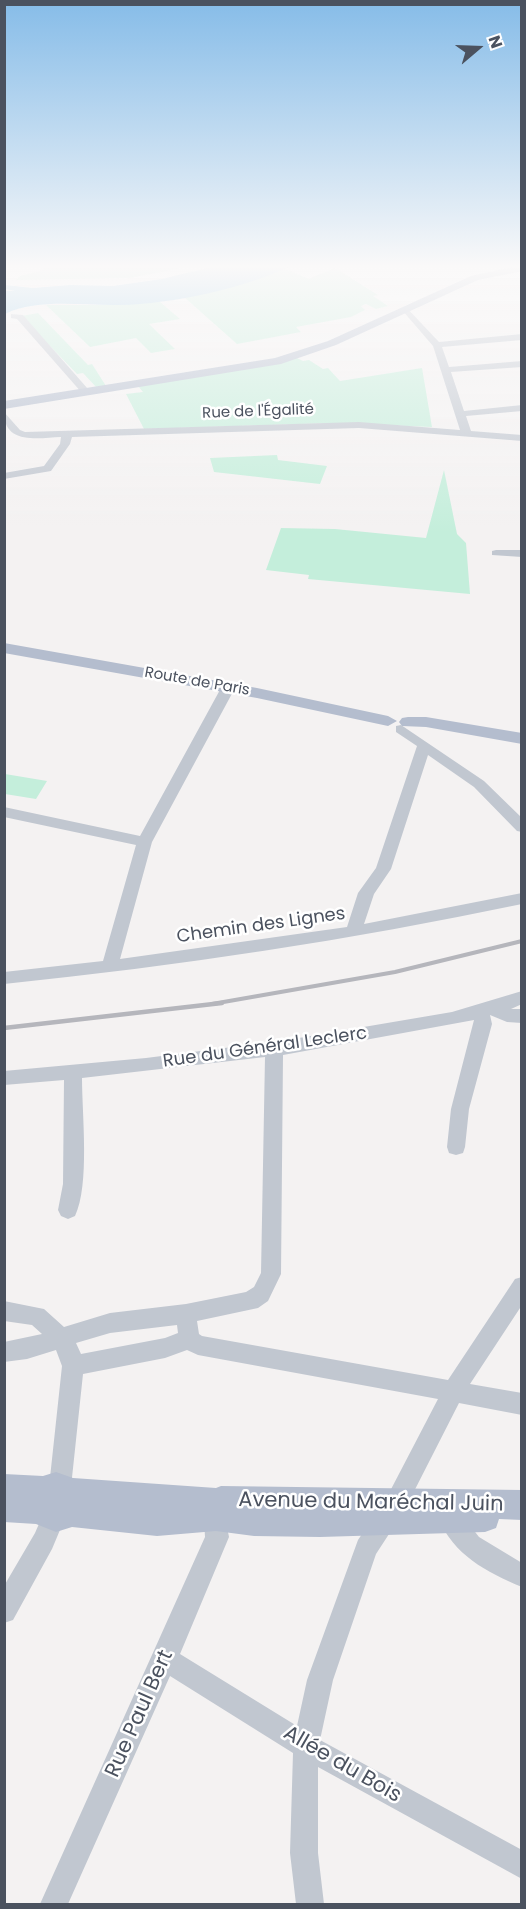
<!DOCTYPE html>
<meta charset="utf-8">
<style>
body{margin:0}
#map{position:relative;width:526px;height:1909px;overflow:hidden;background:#f4f2f2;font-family:Poppins,sans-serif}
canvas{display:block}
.frame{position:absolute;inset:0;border:6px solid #4b525f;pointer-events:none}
.north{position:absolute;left:448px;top:18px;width:60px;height:60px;-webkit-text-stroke:4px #fff;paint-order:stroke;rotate:71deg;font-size:16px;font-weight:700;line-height:24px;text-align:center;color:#4b525f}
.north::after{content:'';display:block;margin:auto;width:21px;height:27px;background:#4b525f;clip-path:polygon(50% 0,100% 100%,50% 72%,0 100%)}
</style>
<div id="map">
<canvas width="526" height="1909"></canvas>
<div class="frame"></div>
<div class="north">N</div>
</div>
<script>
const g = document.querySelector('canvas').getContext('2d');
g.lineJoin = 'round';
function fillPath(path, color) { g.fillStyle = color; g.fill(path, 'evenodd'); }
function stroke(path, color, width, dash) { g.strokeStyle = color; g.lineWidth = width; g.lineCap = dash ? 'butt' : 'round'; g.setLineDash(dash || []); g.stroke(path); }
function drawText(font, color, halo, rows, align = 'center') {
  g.font = font + ' Poppins,sans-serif'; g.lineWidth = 5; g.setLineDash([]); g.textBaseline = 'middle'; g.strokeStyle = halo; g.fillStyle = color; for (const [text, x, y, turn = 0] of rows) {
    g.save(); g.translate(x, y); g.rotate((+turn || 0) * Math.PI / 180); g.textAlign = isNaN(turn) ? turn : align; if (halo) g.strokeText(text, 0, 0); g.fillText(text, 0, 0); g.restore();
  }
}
fillPath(new Path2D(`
 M 40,265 L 196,265 L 129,278 L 16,280 L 20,276 L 44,270 Z
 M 335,268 L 378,295 L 373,296 L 388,306 L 376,309 L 366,304 L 361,306 L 365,310 L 351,317 L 296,327 L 301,332 L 237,344 L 184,297 L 285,269 L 309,279 Z
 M 159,301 L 180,319 L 149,324 L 175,349 L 151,353 L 136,338 L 90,347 L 46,305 L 119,305 Z
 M 38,313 L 88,365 L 92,364 L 106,386 L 96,387 L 83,373 L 77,374 L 21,316 Z
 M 297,358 L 303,361 L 309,360 L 323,369 L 328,368 L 340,381 L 422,368 L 432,427 L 332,423 L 144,429 L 126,394 L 143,392 L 138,386 Z
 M 277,455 L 278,460 L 327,466 L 320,484 L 214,472 L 210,458 Z
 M 444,470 L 457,534 L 466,543 L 470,594 L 308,579 L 309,575 L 266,570 L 281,528 L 335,529 L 426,538 Z
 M 4,774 L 5,774 L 47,781 L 36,799 L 5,794 Z`), '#c4eedb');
fillPath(new Path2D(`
 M 220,265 L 293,265 C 246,288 173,304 119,305 C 83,306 38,298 5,314 L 5,291 L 15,291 L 5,289 L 5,285 L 33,288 L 70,285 L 113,286 L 162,279 Z`), '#94c9e8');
fillPath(new Path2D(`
 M 406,307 L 439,342 L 522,334 L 522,340 L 442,347 L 449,367 L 522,361 L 522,367 L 451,372 L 464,411 L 522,405 L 522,411 L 466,416 L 471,431 L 522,435 L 522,441 L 359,428 L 72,437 L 70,444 L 51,471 L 4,479 L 4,473 L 44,466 L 60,444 L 61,437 C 38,438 4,445 4,412 L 20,430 L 25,432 L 359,422 L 460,430 L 433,346 L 402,310 Z
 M 11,314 L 23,315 L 88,389 L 88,393 L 82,393 L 17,319 L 11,318 Z
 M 496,550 L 522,550 L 522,557 L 492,555 L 492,551 Z
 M 228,684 L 235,688 L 152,842 L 120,959 L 347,927 L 358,893 L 376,868 L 417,746 L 396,732 L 396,726 L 401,725 L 484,781 L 522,818 L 522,832 L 517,831 L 474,787 L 428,755 L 391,869 L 374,894 L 364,924 L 522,893 L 522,904 C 350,940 179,966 4,984 L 4,972 L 103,961 L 136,845 L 4,817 L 4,807 L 140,836 L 221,688 Z
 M 522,991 L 522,1004 L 511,1009 L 522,1009 L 522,1023 L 507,1022 L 490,1015 L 492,1024 L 469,1109 L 465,1147 L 463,1153 L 456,1155 L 449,1153 L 447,1147 L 451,1109 L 474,1020 L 283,1055 L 281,1274 L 268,1301 L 258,1308 L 197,1321 L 199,1334 L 202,1336 L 448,1380 L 515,1279 L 522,1277 L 522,1305 L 470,1384 L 522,1393 L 522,1415 L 459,1403 L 404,1511 L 376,1554 L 333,1680 L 320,1740 L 522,1850 L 522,1879 L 318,1767 L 318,1853 L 324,1904 L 296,1904 L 290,1853 L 293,1753 L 170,1676 L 68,1904 L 40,1904 L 205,1537 L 204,1520 L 208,1512 L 216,1508 L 224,1512 L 229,1537 L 180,1654 L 297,1726 L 307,1680 L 358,1540 L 388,1495 L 438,1399 L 198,1355 L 187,1350 L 165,1358 L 83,1374 L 71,1487 L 68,1495 L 60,1498 L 52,1495 L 49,1487 L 62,1366 L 56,1350 L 27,1359 L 4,1362 L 4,1342 L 42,1334 L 32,1325 L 4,1321 L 4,1301 L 44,1309 L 64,1327 L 110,1313 L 186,1304 L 246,1292 L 254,1287 L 261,1273 L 265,1057 L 82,1078 C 82,1115 90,1185 75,1216 L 68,1219 L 61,1216 L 58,1210 L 63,1184 L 64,1080 L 4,1085 L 4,1071 L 146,1058 L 287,1040 L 452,1012 ZM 177,1325 L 178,1333 L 165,1338 L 81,1354 L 76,1343 L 110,1333 Z
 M 53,1506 L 61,1510 L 65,1518 L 52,1549 L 13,1620 L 4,1623 L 4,1586 L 35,1533 L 45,1510 Z
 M 450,1506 L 458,1510 L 479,1537 L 522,1563 L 522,1587 C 486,1572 454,1555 438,1518 L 442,1510 Z`), '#c1c7d0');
fillPath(new Path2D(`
 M 522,265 L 522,271 L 478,280 L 336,345 L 281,364 L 4,409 L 4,401 L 275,358 L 328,341 L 471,276 Z
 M 4,643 L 257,688 L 388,716 L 397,721 L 388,726 L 257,698 L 4,653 Z
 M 408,717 L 426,717 L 522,733 L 522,744 L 426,727 L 402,726 L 399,722 L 402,718 Z
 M 56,1472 L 73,1478 L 216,1488 L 221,1486 L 522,1490 L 522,1520 L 499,1519 L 496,1528 L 485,1532 L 320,1537 L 254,1536 L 216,1531 L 157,1536 L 72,1527 L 56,1532 L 36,1524 L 4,1522 L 4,1474 L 43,1476 Z`), '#b4bdce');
stroke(new Path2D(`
 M 212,1004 L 395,972 L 522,941`), '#b5b6bc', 4);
stroke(new Path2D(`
 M 4,1028 L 222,1003`), '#b5b6bc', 4.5);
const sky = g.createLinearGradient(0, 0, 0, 533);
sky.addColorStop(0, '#86bce8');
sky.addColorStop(0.5, '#faf9f9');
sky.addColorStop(1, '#faf9f900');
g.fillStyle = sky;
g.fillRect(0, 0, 526, 533);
drawText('15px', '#4b525f', '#fff', [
 ["Rue de l'Égalité",258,412,-2],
 ["Route de Paris",197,682,10]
]);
drawText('18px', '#4b525f', '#fff', [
 ["Chemin des Lignes",261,926,-8],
 ["Rue du Général Leclerc",265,1048,-8]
]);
drawText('21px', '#4b525f', '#fff', [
 ["Avenue du Maréchal Juin",371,1503,1],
 ["Rue Paul Bert",140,1714,-66],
 ["Allée du Bois",342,1765,30]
]);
</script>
